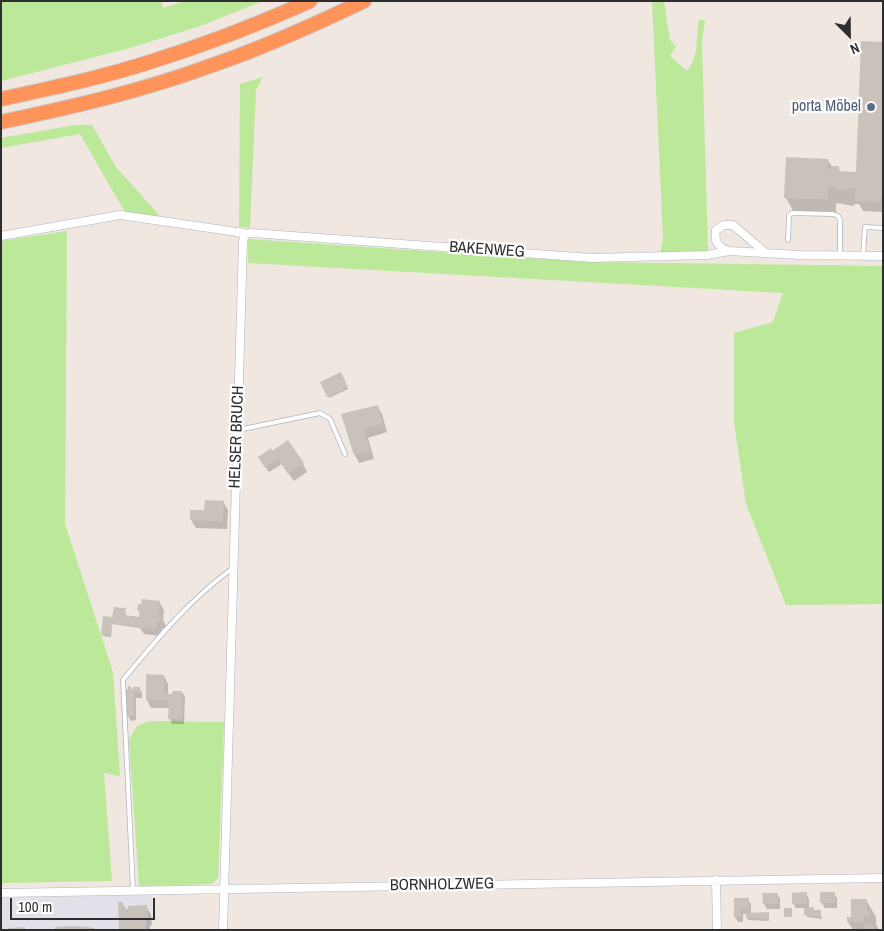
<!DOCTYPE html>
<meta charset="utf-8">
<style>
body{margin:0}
#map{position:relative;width:884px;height:931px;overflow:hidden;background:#efe7e0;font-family:"Archivo Narrow",sans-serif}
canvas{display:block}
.frame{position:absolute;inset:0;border:2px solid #2e2e2e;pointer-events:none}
.north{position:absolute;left:824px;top:10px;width:50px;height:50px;-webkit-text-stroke:4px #fff;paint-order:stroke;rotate:157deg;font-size:14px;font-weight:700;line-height:20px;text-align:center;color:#2e2e2e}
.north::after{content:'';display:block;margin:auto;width:18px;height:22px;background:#2e2e2e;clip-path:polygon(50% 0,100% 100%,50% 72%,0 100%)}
.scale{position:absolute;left:10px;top:898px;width:145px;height:22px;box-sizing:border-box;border:2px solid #2e2e2e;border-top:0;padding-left:6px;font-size:15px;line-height:18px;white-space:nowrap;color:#2e2e2e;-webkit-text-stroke:4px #fff;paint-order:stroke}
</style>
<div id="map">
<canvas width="884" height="931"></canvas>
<div class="frame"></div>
<div class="north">N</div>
<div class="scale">100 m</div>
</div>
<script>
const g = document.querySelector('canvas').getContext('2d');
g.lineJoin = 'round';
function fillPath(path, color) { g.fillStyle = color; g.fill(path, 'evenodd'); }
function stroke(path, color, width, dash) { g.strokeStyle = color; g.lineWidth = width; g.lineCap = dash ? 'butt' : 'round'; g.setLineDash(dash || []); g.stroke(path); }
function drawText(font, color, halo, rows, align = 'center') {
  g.font = font + ' "Archivo Narrow",sans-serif'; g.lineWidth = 4.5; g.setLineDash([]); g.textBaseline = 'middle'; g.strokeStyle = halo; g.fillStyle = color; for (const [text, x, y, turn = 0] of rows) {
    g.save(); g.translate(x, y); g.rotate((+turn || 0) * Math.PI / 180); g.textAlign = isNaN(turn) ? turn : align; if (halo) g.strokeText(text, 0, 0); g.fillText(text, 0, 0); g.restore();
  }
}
fillPath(new Path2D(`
 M 152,895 L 150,930 L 1,930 L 1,898 Z`), '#e2e0e8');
fillPath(new Path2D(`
 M 1,1 L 161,1 L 163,8 L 185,1 L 263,1 L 200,26 L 130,48 L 1,81 Z
 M 652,1 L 664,1 L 670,40 L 676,46 L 670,56 L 687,71 C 700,56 695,38 699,20 L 705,20 L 702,41 L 708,250 L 707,252 L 660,253 L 663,239 Z
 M 263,77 L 256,90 L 250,228 L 239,227 L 240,84 Z
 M 75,125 L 92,125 L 116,167 L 161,217 L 126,214 L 80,134 L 1,148 L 1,138 Z
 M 67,231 L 65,524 L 113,672 L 120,776 L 104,773 L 112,881 L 1,883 L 1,241 Z
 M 248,239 L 587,262 L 883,266 L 883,604 L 786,605 L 746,504 L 734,423 L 734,333 L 773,322 L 783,293 L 248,263 Z
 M 149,721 L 224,722 L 218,878 L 212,884 L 139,886 L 129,739 L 137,726 Z`), '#bbe999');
fillPath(new Path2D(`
 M 883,43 L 883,212 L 863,211 L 859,204 L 854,204 L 854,206 L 836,203 L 836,215 L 795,214 L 786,198 L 828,160 L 832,167 L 838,167 L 841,173 L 858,173 Z
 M 341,374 L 348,389 L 329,398 L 322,383 Z
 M 377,406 L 382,414 L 387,432 L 368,438 L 374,459 L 359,463 L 355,455 L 343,415 Z
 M 275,457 L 303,464 L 307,472 L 294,481 L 282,464 L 269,472 L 262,462 Z
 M 223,502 L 228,510 L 227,529 L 196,528 L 191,520 Z
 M 160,603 L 164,611 L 163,620 L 166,626 L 166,629 L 162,628 L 161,636 L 144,634 L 140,628 L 112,624 L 111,637 L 103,636 L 102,634 L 113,619 L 125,610 L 126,616 L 140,618 L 141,614 L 138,610 Z
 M 164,676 L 168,684 L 168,696 L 182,692 L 185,697 L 184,724 L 172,724 L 170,719 L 170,708 L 151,708 L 147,700 Z
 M 130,687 L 132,690 L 139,688 L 142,693 L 142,698 L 136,698 L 136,720 L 131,721 L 128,716 Z
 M 834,893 L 837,898 L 837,908 L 825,908 L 822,903 Z
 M 777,894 L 780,899 L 780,909 L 767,909 L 764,904 Z
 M 806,894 L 809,899 L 809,909 L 820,911 L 822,919 L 807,917 L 805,908 L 796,908 L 793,903 Z
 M 735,899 L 748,899 L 751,904 L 751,914 L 768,913 L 769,921 L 748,920 L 747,914 L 743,914 L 743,922 L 738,922 L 735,917 Z
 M 866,900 L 876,917 L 876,924 L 879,930 L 853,930 L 848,922 Z
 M 122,903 L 126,910 L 146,906 L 151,915 L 152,925 L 150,926 L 150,930 L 120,930 Z`), '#0003');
fillPath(new Path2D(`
 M 861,41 L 883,42 L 883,196 L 881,195 L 880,202 L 855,201 L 856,188 L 848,188 L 848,190 L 834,190 L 834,187 L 828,187 L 827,199 L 784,198 L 786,157 L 828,159 L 828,171 L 830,171 L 831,166 L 839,166 L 839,171 L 856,172 Z
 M 341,372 L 348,387 L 327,397 L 320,382 Z
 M 378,405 L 383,424 L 364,430 L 370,451 L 354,455 L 341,414 Z
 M 288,440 L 304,463 L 288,474 L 278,459 L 265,468 L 258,457 L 271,448 L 272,451 Z
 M 205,500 L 224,501 L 223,522 L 190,520 L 190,510 L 204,510 Z
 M 142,599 L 160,601 L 158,616 L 162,617 L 162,621 L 158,621 L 156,629 L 112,623 L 110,635 L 101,634 L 103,616 L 112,617 L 114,607 L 126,608 L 125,615 L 139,617 L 140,610 L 137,610 L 138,604 L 141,604 Z
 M 146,674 L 164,675 L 164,694 L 172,694 L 173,691 L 182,691 L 182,719 L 168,719 L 169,700 L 146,700 Z
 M 128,686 L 131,686 L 131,689 L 133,689 L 133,687 L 140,687 L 140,693 L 134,693 L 134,716 L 127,716 L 125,690 L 128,689 Z
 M 807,892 L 807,904 L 792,904 L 792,893 Z
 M 820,892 L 835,892 L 835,903 L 820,903 Z
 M 762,893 L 778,893 L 778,904 L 763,904 Z
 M 734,898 L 749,898 L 749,909 L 740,909 L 741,917 L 734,917 Z
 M 851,899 L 867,899 L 867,911 L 870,911 L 870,916 L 864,916 L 864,922 L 847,922 L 847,917 L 851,917 Z
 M 118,902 L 123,902 L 123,909 L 128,909 L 128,906 L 147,905 L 148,917 L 146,918 L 146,930 L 119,930 Z
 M 814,907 L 814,910 L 821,910 L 821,917 L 804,915 L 804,908 Z
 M 784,908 L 792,908 L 792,917 L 784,917 Z
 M 769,912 L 769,919 L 746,918 L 746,913 Z
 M 865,925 L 874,925 L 873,930 L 865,930 Z
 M 73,926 L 88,927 L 94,928 L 94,930 L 55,930 L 55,927 Z
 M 25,927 L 25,930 L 8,930 L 8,928 Z`), '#c8c2bb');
const service = new Path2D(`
 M 788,240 L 789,215 L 792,213 L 833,214 L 838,216 L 840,220 L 840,255
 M 863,255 L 865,227 L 883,228
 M 238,430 L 320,413 L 330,419 L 345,454
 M 133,890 L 123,680 C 156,640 190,599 233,568`);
const minor = new Path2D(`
 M 1,236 L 120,215 L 237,232 L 245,234 L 252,233 L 592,258 L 707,255 L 729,251
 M 766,253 L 733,225 L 724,225 L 716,230 C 714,243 718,247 729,251 L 799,255 L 883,256
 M 716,880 L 717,930
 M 1,893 L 883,878
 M 223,930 L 243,241 L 245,234`);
const motorway = new Path2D(`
 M 1,99 C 52,88 104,77 153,61 C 207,44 259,24 310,1
 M 1,122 C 72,107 142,91 210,66 C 263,48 314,25 364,1`);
stroke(service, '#b0b4be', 5.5);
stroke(minor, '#b0b4be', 9);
stroke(motorway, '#c9c9c9', 16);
stroke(service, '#fff', 4);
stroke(minor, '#fff', 8);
stroke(motorway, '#ff945b', 14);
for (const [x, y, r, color] of [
 [871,107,5,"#5c6f8a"]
]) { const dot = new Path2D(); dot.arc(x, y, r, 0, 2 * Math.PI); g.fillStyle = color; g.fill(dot); stroke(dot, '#fff', 2); }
drawText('16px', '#4e5e75', '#fff', [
 ["porta Möbel",861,107]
], 'right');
drawText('16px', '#2e2e2e', '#fff', [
 ["BAKENWEG",487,250,4],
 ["HELSER BRUCH",237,437,-88],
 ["BORNHOLZWEG",442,885,-1]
]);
</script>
